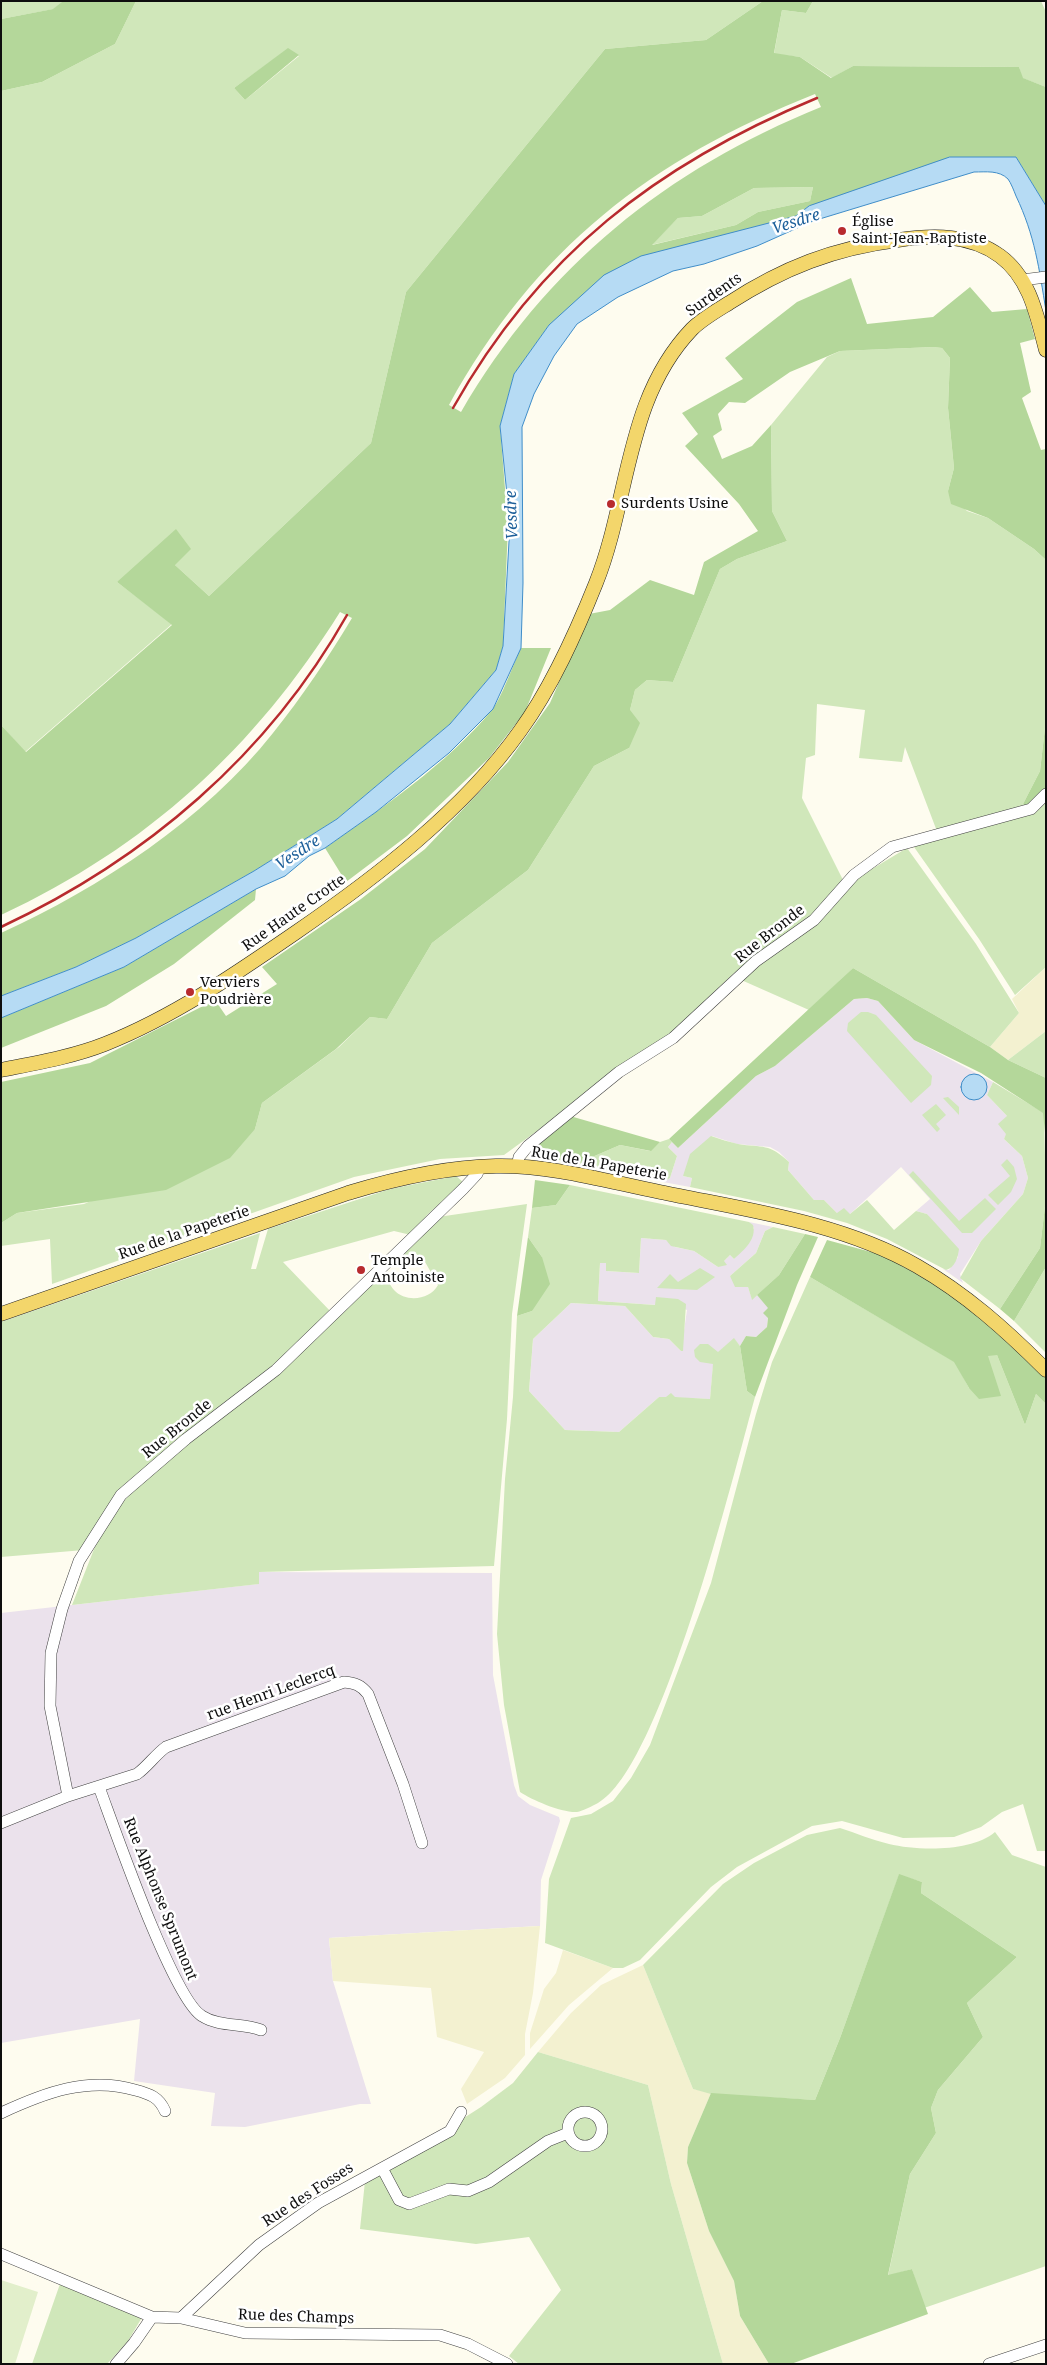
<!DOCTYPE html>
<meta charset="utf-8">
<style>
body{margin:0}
#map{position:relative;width:1047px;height:2365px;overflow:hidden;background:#fefcef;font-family:"Noto Serif",serif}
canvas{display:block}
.frame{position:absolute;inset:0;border:2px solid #0e0e0e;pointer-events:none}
</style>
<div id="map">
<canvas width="1047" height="2365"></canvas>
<div class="frame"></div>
</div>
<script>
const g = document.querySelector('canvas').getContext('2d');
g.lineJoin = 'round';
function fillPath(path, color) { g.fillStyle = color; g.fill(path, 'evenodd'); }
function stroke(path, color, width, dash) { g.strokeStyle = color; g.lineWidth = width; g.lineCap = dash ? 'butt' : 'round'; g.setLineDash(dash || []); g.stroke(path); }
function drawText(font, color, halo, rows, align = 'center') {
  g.font = font + ' "Noto Serif",serif'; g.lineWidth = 5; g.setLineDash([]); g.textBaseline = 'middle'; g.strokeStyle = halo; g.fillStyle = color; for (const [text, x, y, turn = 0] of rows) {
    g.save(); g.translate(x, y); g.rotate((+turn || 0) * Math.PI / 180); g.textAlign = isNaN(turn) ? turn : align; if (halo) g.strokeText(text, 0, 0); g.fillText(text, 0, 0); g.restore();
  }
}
fillPath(new Path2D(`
 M 867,998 L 878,1001 L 914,1040 L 993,1082 L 987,1095 L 1007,1116 L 1006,1135 L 1004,1139 L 1022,1156 L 1028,1178 L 1023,1194 L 981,1241 L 960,1274 L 963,1283 L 943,1269 L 949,1270 L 958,1257 L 927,1214 L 916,1211 L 930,1199 L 901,1167 L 850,1214 L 837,1213 L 824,1200 L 814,1200 L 788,1170 L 789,1162 L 779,1152 L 770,1147 L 737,1144 L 712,1136 L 683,1176 L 692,1178 L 690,1187 L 663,1182 L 670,1178 L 677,1156 L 668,1147 L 672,1142 L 678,1148 L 756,1076 L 775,1066 L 854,999 Z
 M 749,1222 L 773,1227 L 765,1231 L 756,1253 L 730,1276 L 748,1287 L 752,1299 L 757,1295 L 769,1308 L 767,1327 L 756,1337 L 746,1336 L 740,1346 L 734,1339 L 714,1356 L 710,1399 L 659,1397 L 619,1432 L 565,1430 L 529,1391 L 533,1339 L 571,1303 L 625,1306 L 653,1337 L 669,1339 L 681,1351 L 687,1310 L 656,1298 L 656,1305 L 598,1301 L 600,1263 L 606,1263 L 606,1271 L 639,1273 L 641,1238 L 666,1240 L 675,1247 L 694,1251 L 718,1267 L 730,1255 L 734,1259 L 754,1228 Z
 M 259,1572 L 492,1573 L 493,1675 L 514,1785 L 518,1796 L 530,1805 L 559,1817 L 560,1821 L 541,1880 L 540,1926 L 329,1938 L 333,1981 L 371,2104 L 360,2104 L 245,2127 L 211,2126 L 215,2093 L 134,2081 L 140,2019 L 1,2043 L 1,1613 L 258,1584 Z`), '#ebe2ec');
fillPath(new Path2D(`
 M 1046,967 L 1046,1031 L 1008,1060 L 990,1047 L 1019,1013 L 1012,999 Z
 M 540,1926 L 533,1993 L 525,2034 L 525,2055 L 505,2078 L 467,2104 L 461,2089 L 484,2052 L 437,2037 L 431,1988 L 333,1981 L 329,1938 Z
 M 563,1950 L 613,1968 L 569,2005 L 530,2049 L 530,2033 L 544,1989 L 556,1973 Z
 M 643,1965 L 693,2089 L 711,2093 L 688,2147 L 687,2163 L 709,2231 L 734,2281 L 740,2316 L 769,2364 L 723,2364 L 671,2184 L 648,2085 L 538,2052 L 571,2013 L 601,1985 Z`), '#f3f1d0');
fillPath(new Path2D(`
 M 1,1 L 63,1 L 54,9 L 1,19 Z
 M 136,1 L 763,1 L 706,40 L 605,49 L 406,292 L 371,443 L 209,596 L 175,565 L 117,582 L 172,624 L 25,752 L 1,725 L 1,91 L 42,82 L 115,44 ZM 288,49 L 299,56 L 245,100 L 234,88 Z
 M 813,1 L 1041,1 L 1046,12 L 1046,87 L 1022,78 L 1019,67 L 853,66 L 832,78 L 800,57 L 774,54 L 782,10 L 806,13 Z
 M 813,187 L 810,201 L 758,212 L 736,225 L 651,245 L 678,218 L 702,216 L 754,188 Z
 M 933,347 L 942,348 L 950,358 L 948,408 L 954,468 L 948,491 L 967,511 L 988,518 L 1034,549 L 1046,560 L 1046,719 L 1040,771 L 1023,804 L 1026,807 L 938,834 L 905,747 L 902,762 L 859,758 L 865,710 L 817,704 L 815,755 L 806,758 L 802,798 L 843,880 L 809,919 L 733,974 L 674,1031 L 504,1155 L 440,1159 L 354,1177 L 52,1284 L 50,1239 L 1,1246 L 1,1223 L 17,1213 L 84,1204 L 255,1129 L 262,1103 L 339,1047 L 370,1017 L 387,1019 L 432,943 L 528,870 L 594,766 L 629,748 L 630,710 L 635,690 L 647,680 L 673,682 L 720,569 L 737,559 L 787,541 L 772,511 L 771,425 L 827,357 L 840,351 Z
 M 1046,798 L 1046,967 L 1015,995 L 979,939 L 914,847 Z
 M 907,848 L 976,944 L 1019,1013 L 990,1047 L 853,968 L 809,1010 L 739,979 L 847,884 Z
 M 861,1012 L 868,1012 L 876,1015 L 932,1076 L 931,1085 L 911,1103 L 847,1031 L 848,1023 Z
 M 1046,1031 L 1046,1078 L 1008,1060 Z
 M 993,1082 L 1044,1113 L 1046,1198 L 1040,1248 L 1000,1309 L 960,1278 L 981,1241 L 1023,1194 L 1028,1178 L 1022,1156 L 1004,1139 L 1006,1134 L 998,1124 L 1007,1116 L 987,1095 Z
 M 948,1097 L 959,1107 L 959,1115 L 943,1098 Z
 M 936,1104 L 946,1115 L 936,1124 L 940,1129 L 937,1132 L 922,1115 Z
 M 711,1136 C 720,1139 729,1142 738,1144 C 763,1148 769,1143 789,1162 L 788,1170 L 814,1200 L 824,1200 L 837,1213 L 844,1208 L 850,1214 L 867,1200 L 894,1230 L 916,1211 L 927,1214 L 959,1249 C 958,1257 955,1268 946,1270 L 887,1239 L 847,1223 L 804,1211 L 690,1187 L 692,1178 L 683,1176 L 690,1154 Z
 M 669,1139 L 672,1142 L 668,1147 L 677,1156 L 670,1178 L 665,1181 L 576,1164 L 620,1145 L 650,1151 L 660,1142 Z
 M 1007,1159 L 1014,1167 L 1017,1179 L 1011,1192 L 998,1205 L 988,1195 L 1010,1176 L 1001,1165 Z
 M 913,1171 L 959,1221 L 985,1198 L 996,1209 L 972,1233 L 962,1233 L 909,1175 Z
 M 456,1176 L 463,1182 L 427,1215 L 411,1235 L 394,1231 L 283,1262 L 333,1314 L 255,1383 L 135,1479 L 84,1550 L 1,1557 L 1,1322 L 260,1233 L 251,1269 L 256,1269 L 268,1229 L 390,1189 Z
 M 570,1185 L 749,1222 L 753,1225 C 757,1239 744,1250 734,1259 L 730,1255 L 724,1261 L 727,1265 L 718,1267 L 694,1251 L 671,1246 L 666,1240 L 641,1238 L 639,1273 L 606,1271 L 606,1263 L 600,1263 L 598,1301 L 655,1305 L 656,1297 L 678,1299 L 686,1304 L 683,1351 L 681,1351 L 669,1339 L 653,1337 L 625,1306 L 571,1303 L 533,1339 L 529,1391 L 565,1430 L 619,1432 L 659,1397 L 666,1397 L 671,1393 L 675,1397 L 710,1399 L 713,1364 L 700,1362 L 695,1357 L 694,1350 L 700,1344 L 708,1344 L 718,1352 L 734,1338 L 740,1346 L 747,1391 L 755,1397 C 734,1473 661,1769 598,1803 C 592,1806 583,1811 577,1812 C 562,1813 532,1800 520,1792 L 504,1705 L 497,1634 L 505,1479 L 513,1397 L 517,1316 L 532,1311 L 542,1257 L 528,1237 L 532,1208 L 556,1205 Z
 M 527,1204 L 512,1314 L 507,1419 L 494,1566 L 259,1572 L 259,1584 L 72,1605 L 100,1534 L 124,1501 L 147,1476 L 385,1272 C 387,1278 390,1286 394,1290 C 406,1303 430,1300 438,1285 L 424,1260 L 415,1253 L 405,1257 L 401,1254 L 438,1217 Z
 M 773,1227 L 805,1234 L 779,1275 L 752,1300 L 748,1287 L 735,1287 L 730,1276 L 756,1253 L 765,1231 Z
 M 1046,1267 L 1046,1353 L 1014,1321 Z
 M 700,1268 L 715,1277 L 697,1290 L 657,1288 L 670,1274 L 678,1282 Z
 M 810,1277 L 955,1362 L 969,1388 L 988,1355 L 997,1355 L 1025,1425 L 1036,1394 L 1046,1404 L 1046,1851 L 1037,1851 L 1023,1804 L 1002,1812 L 981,1827 L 954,1837 L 903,1838 L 842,1821 L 812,1826 L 737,1867 L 711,1887 L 640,1960 L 623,1968 L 613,1968 L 545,1943 L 549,1879 L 571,1818 L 591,1814 L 613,1801 L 631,1778 L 650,1745 L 711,1583 L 756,1414 L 772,1362 Z
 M 840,1828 C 856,1833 872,1840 889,1844 C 918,1851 972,1852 995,1832 L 1012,1855 L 1046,1867 L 1046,2266 L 924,2308 L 912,2269 L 888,2276 L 910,2174 L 936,2133 L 931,2108 L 938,2090 L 983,2037 L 967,2003 L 1017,1957 L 921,1893 L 922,1882 L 899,1875 L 840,2038 L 815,2100 L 711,2094 L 693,2089 L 643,1965 L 723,1884 L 754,1863 L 807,1835 Z
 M 538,2052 L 648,2085 L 671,2184 L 723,2364 L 519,2364 L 509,2356 L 561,2290 L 529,2237 L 476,2244 L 360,2229 L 365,2181 L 481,2107 L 513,2083 Z
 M 61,2281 L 144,2314 L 128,2341 L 107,2364 L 32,2364 Z`), '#d0e7ba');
fillPath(new Path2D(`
 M 63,1 L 136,1 L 115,44 L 42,82 L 1,91 L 1,19 L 53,9 Z
 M 763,1 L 813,1 L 806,13 L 782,10 L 774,53 L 800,57 L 831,78 L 853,66 L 1019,67 L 1023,78 L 1046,87 L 1046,206 L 1016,157 L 809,206 L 796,216 L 734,233 L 549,325 L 514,374 L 500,426 L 508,526 L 503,646 L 496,670 L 450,724 L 337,819 L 254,871 L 136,938 L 76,967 L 1,996 L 1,933 C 100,888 205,819 273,733 C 302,697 328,658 352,618 L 340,612 C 255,748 147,847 1,915 L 1,725 L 26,752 L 172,625 L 117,582 L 176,529 L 191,549 L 175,565 L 209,596 L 371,443 L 406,292 L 605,49 L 706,40 ZM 815,94 L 821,107 C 666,170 546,266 461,412 L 449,405 C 535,249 651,159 815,94 ZM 813,187 L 810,201 L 758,212 L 736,225 L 652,245 L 678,218 L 702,216 L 754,188 Z
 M 288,48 L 299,55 L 245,100 L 234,88 Z
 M 851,278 L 867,324 L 933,317 L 970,287 L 992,312 L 1027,309 L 1035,339 L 1020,343 L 1031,392 L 1022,398 L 1041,450 L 1046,449 L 1046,560 L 1034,549 L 988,518 L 951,504 L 948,491 L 954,468 L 948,408 L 950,358 L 942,348 L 933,347 L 840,351 L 790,372 L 745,403 L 729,402 L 718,414 L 722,430 L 713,436 L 722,459 L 752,446 L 771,425 L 772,511 L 787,541 L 737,559 L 720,569 L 673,682 L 647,680 L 635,690 L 630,710 L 640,723 L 629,748 L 594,766 L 528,870 L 432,943 L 387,1019 L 370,1017 L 336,1049 L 262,1103 L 255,1129 L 230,1158 L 166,1190 L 17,1213 L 1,1223 L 1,1082 L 90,1063 L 215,1000 L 226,1016 L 277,984 L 262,967 L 361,899 L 425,849 L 508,762 L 550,703 L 589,614 L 610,610 L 650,580 L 694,595 L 704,562 L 758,531 L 739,504 L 685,446 L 698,434 L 682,413 L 743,379 L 725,358 L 797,302 Z
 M 521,648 L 551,648 L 525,712 L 489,758 L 407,836 L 346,882 L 325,848 C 382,808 447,764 492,710 C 502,697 513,665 521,648 Z
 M 1046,719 L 1046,790 L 1026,807 L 1023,804 L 1040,771 Z
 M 256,889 L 255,900 L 174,964 L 106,1006 L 1,1048 L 1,1018 L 124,967 Z
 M 853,968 L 990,1047 L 1008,1060 L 1046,1078 L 1046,1143 L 1043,1113 L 981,1073 L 914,1040 L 878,1001 L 867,998 L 854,999 L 775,1066 L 756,1076 L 678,1148 L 669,1139 Z
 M 570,1116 L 660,1142 L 651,1151 L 620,1145 L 576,1164 L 534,1154 L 536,1142 Z
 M 535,1180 L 570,1185 L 556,1205 L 532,1208 Z
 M 1046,1198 L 1046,1267 L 1014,1321 L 1000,1309 L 1040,1248 Z
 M 805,1234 L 818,1237 L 797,1285 L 755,1397 L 747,1391 L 740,1346 L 746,1336 L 756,1337 L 767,1327 L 768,1318 L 763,1313 L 768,1308 L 757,1295 L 779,1275 Z
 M 528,1237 L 542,1257 L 550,1284 L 532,1311 L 517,1316 Z
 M 827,1240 L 882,1255 L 944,1289 L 1002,1334 L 1046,1377 L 1046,1404 L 1036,1394 L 1025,1425 L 997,1355 L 988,1356 L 1001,1396 L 979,1399 L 969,1388 L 954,1362 L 810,1277 Z
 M 899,1874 L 922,1882 L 921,1893 L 1017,1957 L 967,2003 L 983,2037 L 938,2090 L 931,2108 L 936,2133 L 910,2174 L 888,2275 L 912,2269 L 928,2314 L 791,2364 L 769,2364 L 740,2316 L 734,2281 L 709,2231 L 687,2163 L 688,2147 L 711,2093 L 815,2100 L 840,2038 Z`), '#b4d79a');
fillPath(new Path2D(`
 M 1,2280 L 38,2292 L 15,2364 L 1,2364 Z`), '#e2efcb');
const water = new Path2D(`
 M 950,157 L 1016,157 L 1046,206 L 1046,311 C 1039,268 1035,236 1016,196 C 1014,191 1011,183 1008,179 C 999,170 986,172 974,172 L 813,221 L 757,246 L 704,264 L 673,271 L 618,297 L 577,324 L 554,356 L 534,394 L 522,427 L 523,583 L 521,648 L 493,709 L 449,753 L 376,812 L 325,848 L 309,856 L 285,876 L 256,889 L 124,967 L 1,1018 L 1,996 L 76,967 L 136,938 L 254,871 L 337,819 L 450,724 L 496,670 L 503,646 L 510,524 L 500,426 L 514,374 L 549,325 L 604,275 L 641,256 L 796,216 L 809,206 Z
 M961 1087a13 13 0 1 1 26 0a13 13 0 1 1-26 0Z`);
fillPath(water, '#b6dbf4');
stroke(water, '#408dc8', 1);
const minor = new Path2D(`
 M 1022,280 L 1046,277
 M 517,1167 L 519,1157 L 528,1146 L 619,1072 L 673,1038 L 756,961 L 814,920 L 854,875 L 892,847 L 1031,809 L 1046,794
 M 99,1787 C 114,1827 173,1999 202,2016 C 219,2027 242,2023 261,2030
 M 68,1796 L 50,1706 L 51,1653 L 62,1609 L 79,1561 L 121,1495 L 186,1439 L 276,1370 L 463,1189 L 477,1174 L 480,1167
 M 1,1823 L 68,1796 L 137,1774 C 148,1766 155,1755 166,1747 L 344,1682 C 355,1683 361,1685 368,1694 L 403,1784 L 422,1843
 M568 2129a17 17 0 1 1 34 0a17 17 0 1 1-34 0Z
 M 1,2113 C 44,2093 88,2076 135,2090 C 150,2094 159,2097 165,2111
 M 382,2168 L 399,2200 L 409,2204 L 449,2189 L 468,2191 L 489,2182 L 548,2141 L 568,2133
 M 1,2254 L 152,2317 L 181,2318 L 245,2333 L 440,2335 L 468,2344 L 507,2364
 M 181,2318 L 259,2245 L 318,2203 L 450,2131 L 461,2112
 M 116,2364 L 134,2343 L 152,2317
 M 989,2364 L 1046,2345`);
const major = new Path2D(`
 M 1,1070 C 36,1063 72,1057 105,1044 C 173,1017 234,975 295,933 C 375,878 463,811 520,731 C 552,687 576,633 596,583 C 630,498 625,399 692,329 C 702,319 716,311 729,303 C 783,268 834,248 898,240 C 933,235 970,234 1000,256 C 1030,278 1037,316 1046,350
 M 1,1314 L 348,1193 C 397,1178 445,1167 496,1166 C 551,1165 606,1181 660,1192 C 746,1210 840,1222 917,1266 C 966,1294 1006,1330 1046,1370`);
stroke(minor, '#414141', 12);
stroke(major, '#1f1f1f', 15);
stroke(minor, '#fff', 11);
stroke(major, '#f3d66b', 14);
stroke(new Path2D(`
 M 453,408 C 539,255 657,164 817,98
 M 1,927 C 146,859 268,755 347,615`), '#b82b2e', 2.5);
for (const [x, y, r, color] of [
 [842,231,5,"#b82b2e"],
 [611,504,5,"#b82b2e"],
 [190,992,5,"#b82b2e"],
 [361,1270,5,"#b82b2e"]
]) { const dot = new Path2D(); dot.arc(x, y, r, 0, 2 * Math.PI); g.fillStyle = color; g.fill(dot); stroke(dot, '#fff', 2); }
drawText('15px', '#0e0e0e', '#fff', [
 ["Église",852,222],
 ["Saint-Jean-Baptiste",852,239],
 ["Surdents Usine",621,504],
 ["Verviers",200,983],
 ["Poudrière",200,1000],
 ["Temple",371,1261],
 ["Antoiniste",371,1278]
], 'left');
drawText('15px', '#0e0e0e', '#fff', [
 ["Surdents",714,295,-35],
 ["Rue Haute Crotte",294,913,-35],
 ["Rue Bronde",770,934,-38],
 ["Rue de la Papeterie",599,1164,10],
 ["Rue de la Papeterie",184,1233,-19],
 ["Rue Bronde",177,1429,-39],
 ["rue Henri Leclercq",271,1693,-20],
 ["Rue Alphonse Sprumont",160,1899,68],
 ["Rue des Fosses",308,2195,-33],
 ["Rue des Champs",296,2317,2]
]);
drawText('italic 16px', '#1c5f9a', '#fff', [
 ["Vesdre",796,222,-18],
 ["Vesdre",512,515,-92],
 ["Vesdre",298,853,-33]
]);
</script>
